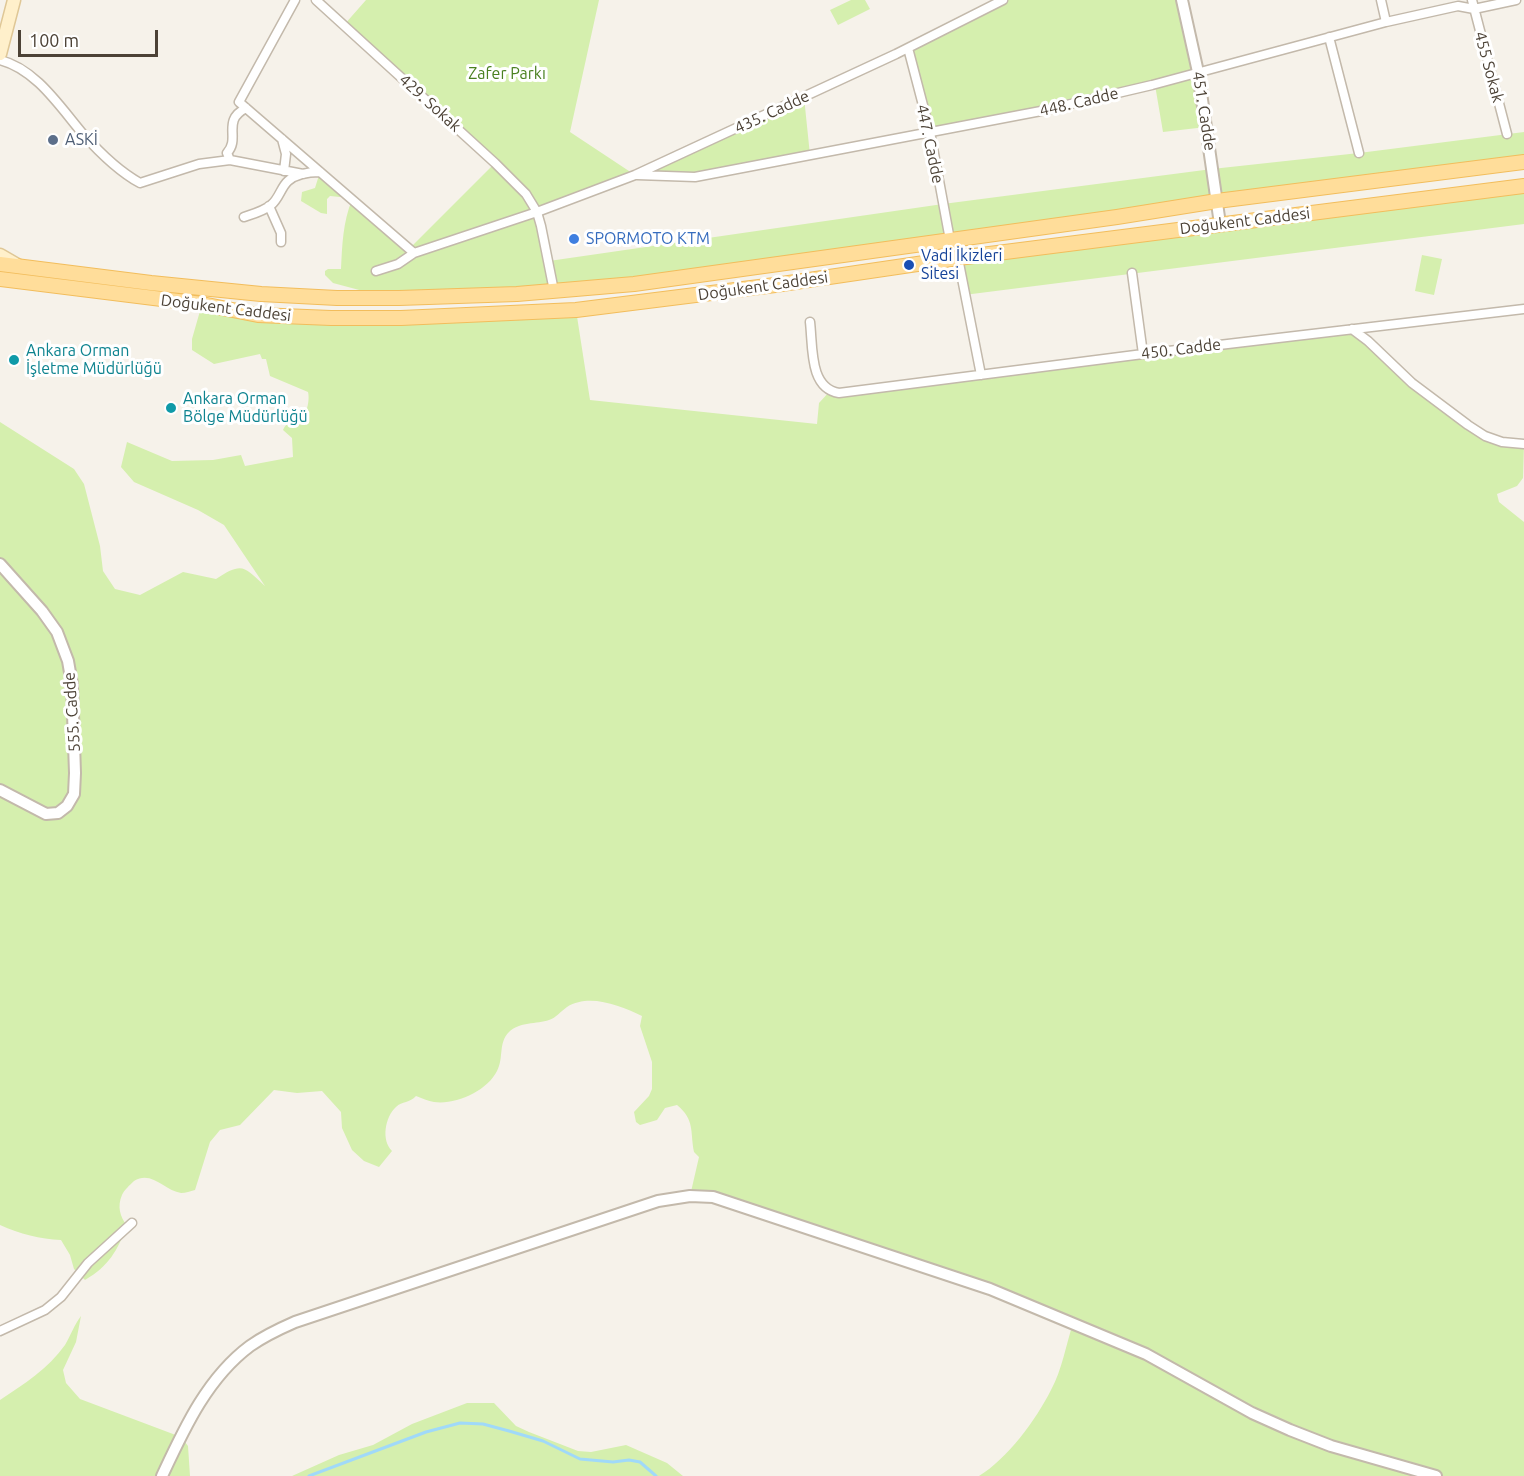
<!DOCTYPE html>
<meta charset="utf-8">
<style>
body{margin:0}
#map{position:relative;width:1524px;height:1476px;overflow:hidden;background:#f6f2ea;font-family:Ubuntu,sans-serif}
canvas{display:block}
.scale{position:absolute;left:18px;top:30px;width:140px;height:27px;box-sizing:border-box;border:3px solid #4c4236;border-top:0;padding-left:8px;font-size:18px;line-height:21px;white-space:nowrap;color:#4c4236;-webkit-text-stroke:4px #fff;paint-order:stroke}
</style>
<div id="map">
<canvas width="1524" height="1476"></canvas>
<div class="scale">100 m</div>
</div>
<script>
const g = document.querySelector('canvas').getContext('2d');
g.lineJoin = 'round';
function fillPath(path, color) { g.fillStyle = color; g.fill(path, 'evenodd'); }
function stroke(path, color, width, dash) { g.strokeStyle = color; g.lineWidth = width; g.lineCap = dash ? 'butt' : 'round'; g.setLineDash(dash || []); g.stroke(path); }
function drawText(font, color, halo, rows, align = 'center') {
  g.font = font + ' Ubuntu,sans-serif'; g.lineWidth = 6; g.setLineDash([]); g.textBaseline = 'middle'; g.strokeStyle = halo; g.fillStyle = color; for (const [text, x, y, turn = 0] of rows) {
    g.save(); g.translate(x, y); g.rotate((+turn || 0) * Math.PI / 180); g.textAlign = isNaN(turn) ? turn : align; if (halo) g.strokeText(text, 0, 0); g.fillText(text, 0, 0); g.restore();
  }
}
fillPath(new Path2D(`
 M 366,0 L 599,0 L 570,132 L 635,175 L 804,97 L 810,155 L 695,177 L 635,175 L 537,212 L 549,261 L 943,204 L 1212,169 L 1359,153 L 1524,132 L 1524,162 L 554,291 L 363,291 L 333,283 L 325,275 L 325,271 L 328,269 L 341,269 C 342,246 343,221 352,200 L 409,249 L 495,163 L 344,25 Z
 M 851,0 L 865,0 L 870,9 L 838,25 L 830,10 Z
 M 1003,0 L 1182,0 L 1206,127 L 1163,132 L 1155,85 L 930,132 L 908,48 Z
 M 320,172 L 345,195 L 340,197 L 330,196 L 327,199 L 327,214 L 321,213 L 301,201 L 302,192 L 315,188 Z
 M 1524,186 L 1524,224 L 964,295 L 958,258 Z
 M 1422,255 L 1442,259 L 1434,295 L 1415,291 Z
 M 202,304 L 258,315 L 576,310 L 590,400 L 817,424 L 819,403 L 830,391 L 1352,329 L 1412,383 L 1485,436 L 1524,444 L 1523,478 L 1517,486 L 1497,494 L 1499,502 L 1524,522 L 1524,1476 L 979,1476 C 1007,1459 1036,1420 1051,1390 C 1062,1370 1066,1345 1073,1323 L 745,1207 L 690,1196 L 699,1157 L 694,1152 C 690,1131 695,1120 677,1105 L 665,1108 L 657,1120 L 640,1125 L 636,1122 L 634,1112 L 649,1096 L 652,1089 L 652,1062 L 640,1026 L 642,1016 C 620,1006 590,993 567,1007 C 561,1011 556,1018 549,1020 C 537,1024 519,1022 509,1032 C 498,1043 504,1058 497,1071 C 487,1091 456,1105 434,1102 C 428,1101 422,1098 416,1096 C 410,1103 402,1101 396,1107 C 385,1117 381,1140 392,1151 L 379,1167 L 364,1161 L 352,1150 L 342,1128 L 341,1112 L 322,1091 L 297,1093 L 274,1090 L 240,1125 L 220,1130 L 210,1142 L 195,1190 C 190,1191 186,1193 181,1193 C 165,1191 152,1170 134,1181 C 130,1185 124,1190 122,1195 C 117,1207 120,1216 127,1226 C 117,1251 109,1266 85,1280 L 74,1269 L 70,1255 L 61,1240 C 40,1239 20,1234 0,1225 L 0,422 L 74,469 L 84,484 L 100,546 L 103,571 L 115,589 L 140,595 L 183,572 L 216,579 C 243,561 244,567 265,586 L 224,525 L 198,510 L 134,482 L 121,467 L 127,442 L 172,461 L 213,460 L 241,455 L 245,466 L 293,457 L 292,438 L 283,430 C 287,421 292,423 299,420 C 307,416 310,400 308,392 L 270,376 L 266,359 L 262,359 L 260,354 L 214,364 L 192,350 L 192,339 Z
 M 81,1316 L 76,1342 L 63,1370 L 66,1383 L 80,1399 L 181,1437 L 188,1446 L 190,1476 L 0,1476 L 0,1400 C 24,1384 48,1369 65,1345 C 71,1335 74,1325 81,1316 Z
 M 467,1403 L 494,1403 L 516,1426 L 529,1432 L 578,1451 L 591,1452 L 626,1445 L 667,1463 L 683,1476 L 292,1476 L 339,1455 L 373,1445 L 412,1424 Z`), '#d5efae');
stroke(new Path2D(`
 M 309,1476 L 426,1432 L 460,1423 L 483,1424 L 509,1431 L 543,1441 L 580,1459 L 613,1462 L 629,1460 L 640,1462 L 656,1476`), '#a0d9f9', 3);
const minor = new Path2D(`
 M 295,0 L 239,102 L 414,253 L 537,212 L 635,175 L 896,54 L 1003,0
 M 316,0 L 495,163 L 526,194 L 537,212 L 541,226 L 554,291
 M 1381,0 L 1386,22
 M 1472,0 L 1507,134
 M 1329,37 L 1359,153
 M 908,48 L 930,132 L 950,240
 M 0,60 C 36,69 60,107 83,134 C 100,153 118,171 140,183 L 199,164 L 230,160 L 303,174
 M 282,139 L 286,154 L 284,171
 M 230,160 L 227,153 C 241,138 221,121 246,108
 M 637,175 L 695,177 L 1041,111 L 1152,85 L 1386,22 L 1458,6 L 1474,9 L 1516,0
 M 269,206 L 281,233 L 281,242
 M 244,217 C 253,214 264,211 271,205 C 279,199 281,187 288,181 C 296,174 310,172 320,172
 M 958,258 L 981,375
 M 376,271 L 398,264 L 414,253
 M 1132,273 L 1143,354
 M 810,322 C 813,347 809,388 839,393 L 1143,354 L 1524,309
 M 1352,329 L 1368,341 L 1412,383 L 1468,425 L 1485,436 L 1502,442 L 1524,444
 M 0,1331 L 45,1310 L 61,1297 L 88,1263 L 132,1223`);
const tertiary = new Path2D(`
 M 1182,0 L 1198,72 L 1220,224
 M 0,564 L 42,611 L 57,632 L 68,661 L 72,684 L 75,773 L 74,794 L 67,806 L 58,813 L 46,814 L 0,790
 M 162,1476 C 184,1429 207,1378 250,1346 C 264,1336 279,1329 295,1322 L 658,1201 L 690,1196 L 713,1197 L 990,1289 L 1146,1354 L 1252,1413 L 1290,1430 L 1331,1446 L 1436,1476`);
const secondary = new Path2D(`
 M 0,54 L 14,0
 M 0,255 L 19,266`);
const primary = new Path2D(`
 M 0,264 L 151,283 L 261,294 L 337,298 L 399,298 L 517,294 L 634,284 L 1117,217 L 1217,201 L 1524,162
 M 0,279 L 202,304 L 258,315 L 331,318 L 401,318 L 576,310 L 775,285 L 958,258 L 1524,186`);
stroke(minor, '#c3b9ab', 11);
stroke(tertiary, '#c3b9ab', 14);
stroke(secondary, '#dfc796', 15);
stroke(primary, '#f2bd5c', 16);
stroke(minor, '#fff', 8);
stroke(tertiary, '#fff', 10);
stroke(secondary, '#fff0cb', 12);
stroke(primary, '#ffdd9a', 14);
for (const [x, y, r, color] of [
 [53,140,6,"#5c6f8a"],
 [574,239,6,"#3f7fe0"],
 [909,265,6,"#1a4fb4"],
 [14,360,6,"#0f9aa8"],
 [171,408,6,"#0f9aa8"]
]) { const dot = new Path2D(); dot.arc(x, y, r, 0, 2 * Math.PI); g.fillStyle = color; g.fill(dot); stroke(dot, '#fff', 2); }
drawText('16px', '#4c4236', '#fff', [
 ["455 Sokak",1489,67,75],
 ["448. Cadde",1079,102,-13],
 ["429. Sokak",430,103,42],
 ["451. Cadde",1204,111,81],
 ["435. Cadde",772,112,-25],
 ["447. Cadde",930,144,78],
 ["Doğukent Caddesi",1245,221,-7],
 ["Doğukent Caddesi",763,286,-8],
 ["Doğukent Caddesi",226,308,7],
 ["450. Cadde",1181,349,-7],
 ["555. Cadde",72,712,-94]
]);
drawText('16px', '#4a8020', '#fff', [
 ["Zafer Parkı",507,74]
]);
drawText('16px', '#4e5e75', '#fff', [
 ["ASKİ",65,140]
], 'left');
drawText('16px', '#366cbe', '#fff', [
 ["SPORMOTO KTM",586,239]
], 'left');
drawText('16px', '#164399', '#fff', [
 ["Vadi İkizleri",921,256],
 ["Sitesi",921,274]
], 'left');
drawText('16px', '#0d838f', '#fff', [
 ["Ankara Orman",26,351],
 ["İşletme Müdürlüğü",26,369],
 ["Ankara Orman",183,399],
 ["Bölge Müdürlüğü",183,417]
], 'left');
</script>
